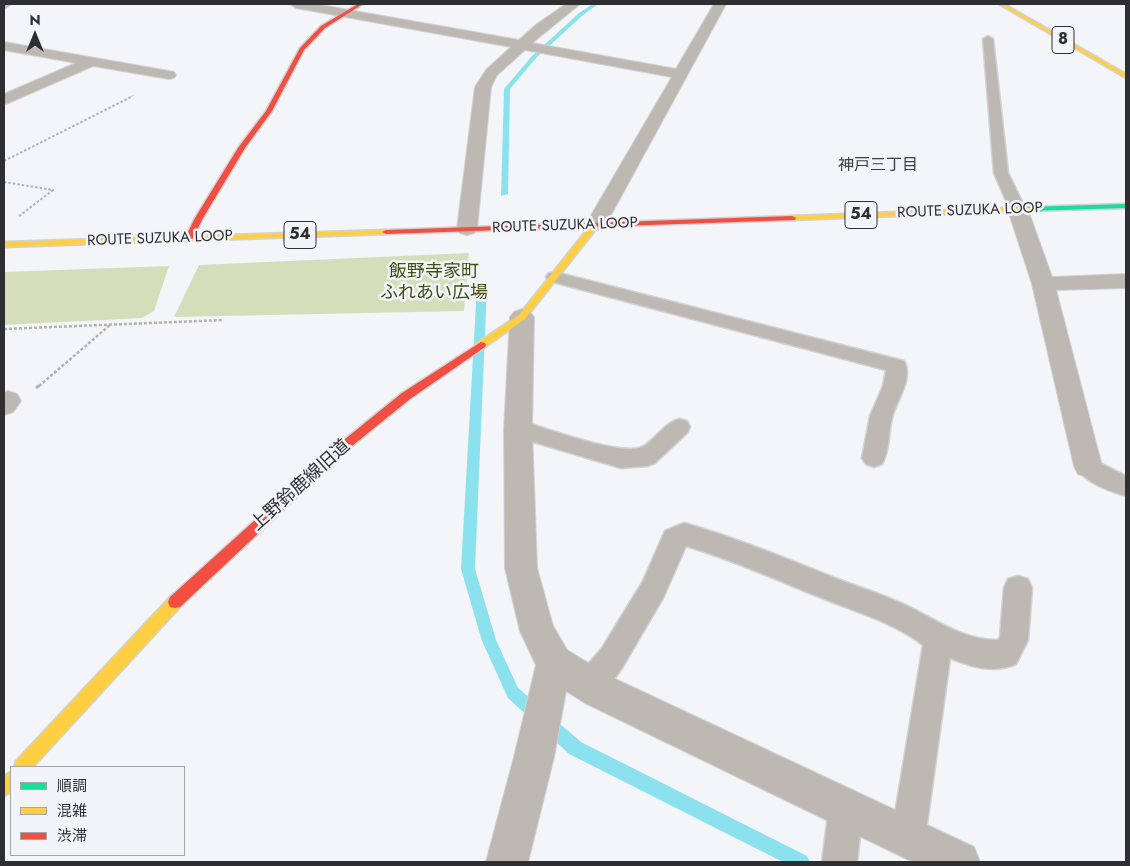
<!DOCTYPE html>
<meta charset="utf-8">
<style>
body{margin:0}
#map{position:relative;width:1130px;height:866px;overflow:hidden;background:#f4f5f9;font-family:Jost,"Noto Sans JP",sans-serif}
canvas{display:block}
.frame{position:absolute;inset:0;border:5px solid #2f2f31;pointer-events:none}
.legend{position:absolute;left:10px;top:766px;width:175px;height:90px;box-sizing:border-box;background:#f3f4fa;border:1px solid #a5a5aa;margin:0;padding:6px 9px;list-style:none;font-size:15px;color:#2f2f31}
.legend li{display:flex;align-items:center;gap:10px;height:25px}
.legend b{width:25px;border:1px solid #a5a5aa}
.north{position:absolute;left:10px;top:10px;width:50px;height:50px;-webkit-text-stroke:4px #f3f4fa;paint-order:stroke;rotate:0deg;font-size:14px;font-weight:700;line-height:20px;text-align:center;color:#2f2f31}
.north::after{content:'';display:block;margin:auto;width:18px;height:22px;background:#2f2f31;clip-path:polygon(50% 0,100% 100%,50% 72%,0 100%)}
</style>
<div id="map">
<canvas width="1130" height="866"></canvas>
<div class="frame"></div>
<ul class="legend">
<li><b style="height:6px;background:#16e098"></b>順調</li>
<li><b style="height:6px;background:#ffcf43"></b>混雑</li>
<li><b style="height:6px;background:#f24e42"></b>渋滞</li>
</ul>
<div class="north">N</div>
</div>
<script>
const g = document.querySelector('canvas').getContext('2d');
g.lineJoin = 'round';
function fillPath(path, color) { g.fillStyle = color; g.fill(path, 'evenodd'); }
function stroke(path, color, width, dash) { g.strokeStyle = color; g.lineWidth = width; g.lineCap = dash ? 'butt' : 'round'; g.setLineDash(dash || []); g.stroke(path); }
function drawText(font, color, halo, rows, align = 'center') {
  g.font = font + ' Jost,"Noto Sans JP",sans-serif'; g.lineWidth = 5; g.setLineDash([]); g.textBaseline = 'middle'; g.strokeStyle = halo; g.fillStyle = color; for (const [text, x, y, turn = 0] of rows) {
    g.save(); g.translate(x, y); g.rotate((+turn || 0) * Math.PI / 180); g.textAlign = isNaN(turn) ? turn : align; if (halo) g.strokeText(text, 0, 0); g.fillText(text, 0, 0); g.restore();
  }
}
fillPath(new Path2D(`
 M 469,253 L 464,311 L 174,317 L 199,265 Z
 M 169,266 L 154,311 L 142,318 L 4,325 L 4,272 Z`), '#d6ddbb');
fillPath(new Path2D(`
 M 593,4 L 598,4 L 583,15 L 536,58 L 510,89 L 508,194 L 501,196 L 504,89 L 532,56 L 579,13 Z
 M 482,283 L 487,286 L 475,569 L 496,640 L 518,688 L 581,742 L 807,856 L 810,862 L 783,862 L 569,754 L 508,698 L 482,641 L 461,569 L 477,286 Z`), '#8ce1ee');
const lane = new Path2D(`
 M 988,36 L 993,39 L 1008,173 L 1026,210 L 1024,213 L 1012,213 L 1010,210 L 994,173 L 983,39 Z
 M 555,272 L 904,361 C 914,378 896,401 892,418 C 888,433 890,450 882,464 L 874,467 L 866,464 L 862,458 L 870,416 L 883,386 L 886,370 L 549,281 L 546,277 L 549,273 Z
 M 679,419 L 687,421 L 690,427 L 687,433 L 655,463 L 647,466 L 621,468 L 510,435 L 507,429 L 510,423 L 518,420 C 545,428 615,454 639,448 C 651,446 663,423 679,419 Z
 M 1088,457 L 1126,476 L 1126,496 C 1109,491 1085,483 1076,466 L 1080,459 Z
 M 684,523 C 736,538 785,558 835,578 C 855,586 876,592 896,601 C 931,615 958,640 998,640 L 1000,637 L 1004,588 L 1008,579 L 1018,576 L 1028,579 L 1032,588 L 1028,640 L 1016,664 C 993,674 972,667 950,658 L 925,838 L 920,850 L 908,855 L 896,850 L 891,838 L 923,645 C 893,622 856,612 822,598 C 777,580 733,560 686,546 L 663,598 L 622,668 L 601,697 L 590,701 L 579,697 L 575,686 L 579,675 L 602,648 L 643,581 L 665,531 Z
 M 846,792 L 858,797 L 863,809 L 857,862 L 822,862 L 829,809 L 834,797 Z`);
const street = new Path2D(`
 M 4,4 L 12,4 L 4,9 Z
 M 290,4 L 315,4 L 519,40 L 537,24 L 566,4 L 580,4 L 532,43 L 676,69 L 714,4 L 726,4 L 606,224 L 603,228 L 596,230 L 589,228 L 586,224 L 672,77 L 525,50 L 497,75 L 491,87 L 477,229 L 474,233 L 467,235 L 460,233 L 457,229 L 475,87 L 486,70 L 511,47 L 296,8 Z
 M 4,42 L 169,71 L 174,72 L 176,75 L 174,78 L 169,79 L 93,66 L 6,104 L 4,103 L 4,94 L 76,63 L 4,50 Z
 M 1018,204 L 1025,206 L 1028,210 L 1052,277 L 1126,274 L 1126,288 L 1056,290 L 1102,466 L 1098,474 L 1088,477 L 1078,474 L 1074,466 L 1032,284 L 1008,210 L 1011,206 Z
 M 522,309 L 530,312 L 534,317 L 532,429 L 537,568 L 553,626 L 567,650 L 611,677 L 974,847 L 980,862 L 913,862 L 585,703 L 566,691 L 554,757 L 528,862 L 486,862 L 514,757 L 536,665 L 520,631 L 505,568 L 504,429 L 510,317 L 514,312 Z
 M 8,391 L 17,394 L 21,401 L 13,412 L 4,415 L 4,393 Z`);
const fast = new Path2D(`
 M 1126,204 L 1126,208 L 1027,211 L 1023,209 L 1027,207 Z`);
const slow = new Path2D(`
 M 999,4 L 1004,4 L 1126,74 L 1126,78 Z
 M 1027,207 L 1031,209 L 1030,211 L 792,220 L 788,218 L 792,216 Z
 M 593,222 L 600,224 L 525,319 L 485,347 L 477,347 L 476,345 L 477,343 L 519,315 Z
 M 386,230 L 390,232 L 389,234 L 4,247 L 4,242 Z
 M 175,596 L 180,597 L 182,602 L 180,607 L 33,767 L 14,767 L 16,761 L 170,597 Z
 M 11,772 L 11,792 L 4,796 L 4,776 Z`);
const jam = new Path2D(`
 M 358,4 L 363,4 L 325,28 L 304,50 L 272,111 L 245,148 L 203,218 L 193,238 L 189,241 L 186,240 L 185,238 L 195,218 L 238,148 L 266,111 L 300,48 L 321,26 Z
 M 792,216 L 796,218 L 795,220 L 386,234 L 382,232 L 386,230 Z
 M 481,342 L 485,343 L 486,345 L 485,347 L 410,399 L 347,450 L 180,607 L 175,608 L 170,607 L 168,602 L 170,597 L 339,444 L 402,393 Z`);
stroke(lane, '#d1d2d4', 3);
stroke(street, '#d1d2d4', 2);
stroke(fast, '#d1d2d4', 3);
stroke(slow, '#d1d2d4', 3);
stroke(jam, '#d1d2d4', 3);
stroke(new Path2D(`
 M 128,98 L 134,95`), '#b5b0ad', 1, [2, 1]);
stroke(new Path2D(`
 M 4,161 L 131,97
 M 4,182 L 53,190 L 18,217`), '#b5b0ad', 2, [2.5, 2]);
stroke(new Path2D(`
 M 4,329 L 224,320
 M 39,386 L 110,325`), '#b5b0ad', 2.5, [3, 2]);
stroke(new Path2D(`
 M 36,388 L 40,385`), '#b5b0ad', 3, [4, 2.5]);
fillPath(lane, '#beb8b3');
fillPath(street, '#beb8b3');
fillPath(fast, '#16e098');
fillPath(slow, '#ffcf43');
fillPath(jam, '#f24e42');
drawText('15px', '#2f2f31', '#f3f4fa', [
 ["ROUTE SUZUKA LOOP",970,211,-2],
 ["ROUTE SUZUKA LOOP",565,226,-2],
 ["ROUTE SUZUKA LOOP",160,239,-2]
]);
for (const [x, y, w] of [
 [1063,40,22],
 [861,215,32],
 [300,235,32]
]) { const box = new Path2D(); box.roundRect(x - w / 2, y - 13.5, w, 27, 4); g.fillStyle = '#f3f4fa'; g.fill(box); stroke(box, '#2f2f31', 1); }
drawText('bold 16px', '#2f2f31', null, [
 ["8",1063,40],
 ["54",861,215],
 ["54",300,235]
]);
drawText('16px', '#3d3e43', '#f3f4fa', [
 ["神戸三丁目",878,166]
]);
drawText('18px', '#454e0f', '#f3f4fa', [
 ["飯野寺家町",434,273],
 ["ふれあい広場",434,294]
]);
drawText('18px', '#2f2f31', '#f3f4fa', [
 ["上野鈴鹿線旧道",301,486,-42]
]);
</script>
